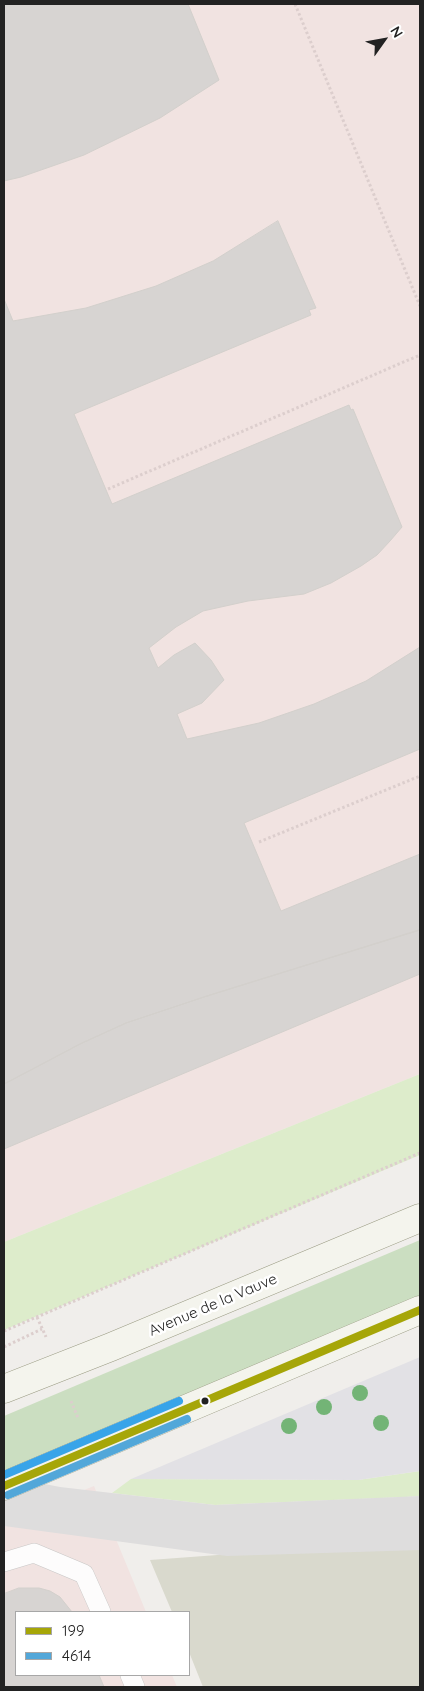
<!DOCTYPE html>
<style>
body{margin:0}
#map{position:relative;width:424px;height:1691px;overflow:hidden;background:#f0eeeb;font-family:Quicksand,sans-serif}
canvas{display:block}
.frame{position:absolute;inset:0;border:5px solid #222;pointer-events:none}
.legend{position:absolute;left:15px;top:1611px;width:175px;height:65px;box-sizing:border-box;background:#fff;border:1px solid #a7a7a7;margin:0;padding:6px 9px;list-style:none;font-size:15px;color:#222}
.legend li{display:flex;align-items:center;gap:10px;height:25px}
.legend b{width:25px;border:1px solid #a7a7a7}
.north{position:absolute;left:359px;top:15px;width:50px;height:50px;-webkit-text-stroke:4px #fff;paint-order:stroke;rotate:58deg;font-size:14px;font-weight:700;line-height:20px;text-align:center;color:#222}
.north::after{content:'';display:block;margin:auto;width:18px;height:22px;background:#222;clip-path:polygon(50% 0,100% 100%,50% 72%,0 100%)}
</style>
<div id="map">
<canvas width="424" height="1691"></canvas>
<div class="frame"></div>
<ul class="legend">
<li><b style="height:6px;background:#a6a608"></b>199</li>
<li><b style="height:6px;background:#52a7d9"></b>4614</li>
</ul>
<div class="north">N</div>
</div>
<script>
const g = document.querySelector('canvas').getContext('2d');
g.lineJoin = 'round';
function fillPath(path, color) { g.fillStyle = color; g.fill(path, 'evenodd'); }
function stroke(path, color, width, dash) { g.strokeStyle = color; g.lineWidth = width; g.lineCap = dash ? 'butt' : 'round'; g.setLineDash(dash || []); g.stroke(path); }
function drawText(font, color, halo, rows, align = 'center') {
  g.font = font + ' Quicksand,sans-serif'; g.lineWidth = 5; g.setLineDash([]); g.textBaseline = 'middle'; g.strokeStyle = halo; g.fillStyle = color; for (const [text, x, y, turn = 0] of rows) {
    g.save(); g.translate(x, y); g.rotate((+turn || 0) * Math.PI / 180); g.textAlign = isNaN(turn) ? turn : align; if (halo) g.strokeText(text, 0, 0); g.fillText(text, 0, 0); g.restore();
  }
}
fillPath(new Path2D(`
 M 4,4 L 420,4 L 420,1074 L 4,1242 Z
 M 94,1486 L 146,1612 L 16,1612 L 16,1675 L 172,1675 L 177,1687 L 4,1687 L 4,1522 Z`), '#f1e3e1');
fillPath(new Path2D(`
 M 420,1540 L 420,1687 L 203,1687 L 189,1652 L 189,1612 L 172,1612 L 150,1560 Z`), '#d9d9cd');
fillPath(new Path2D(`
 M 420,1074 L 420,1155 L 4,1330 L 4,1242 Z
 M 420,1471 L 420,1496 L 406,1497 L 215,1505 L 112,1493 L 131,1479 L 358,1480 Z`), '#ddeccb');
fillPath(new Path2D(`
 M 420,1240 L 420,1298 L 9,1470 L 4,1469 L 4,1416 Z`), '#cbdec1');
fillPath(new Path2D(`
 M 420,1357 L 420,1471 L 358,1480 L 131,1479 Z`), '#e2e1e5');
fillPath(new Path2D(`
 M 4,1476 L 60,1487 L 215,1505 L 420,1496 L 420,1550 L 227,1556 L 4,1526 Z`), '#dedddd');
const building = new Path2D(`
 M 4,4 L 188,4 L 219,80 L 160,118 L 84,155 L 21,177 L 4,181 Z
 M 278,221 L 316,308 L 309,310 L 311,315 L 74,414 L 112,504 L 349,405 L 351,410 L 353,409 L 402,527 L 390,541 L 377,555 L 361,566 L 331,583 L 304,594 L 248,601 L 203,611 L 176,627 L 149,648 L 158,668 L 174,655 L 195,643 L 211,660 L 224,680 L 202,703 L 177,714 L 187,739 L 259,723 L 314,704 L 366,681 L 420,647 L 420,749 L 244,823 L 281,911 L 420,854 L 420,930 L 207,996 L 126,1023 L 80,1044 L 4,1084 L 4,299 L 13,321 L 86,308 L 156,286 L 213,261 Z
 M 420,930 L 420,974 L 4,1149 L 4,1084 L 31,1070 L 80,1044 L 126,1023 L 207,996 Z
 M 19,1588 L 39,1588 L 50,1591 L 60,1597 L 72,1612 L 16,1612 L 16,1675 L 99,1675 L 104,1687 L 4,1687 L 4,1594 Z`);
fillPath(building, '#d7d4d2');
stroke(building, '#d3d0cc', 1);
const lane = new Path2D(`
 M 4,1562 L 34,1553 L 84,1574 L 101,1612
 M 130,1675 L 135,1687`);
const secondary = new Path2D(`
 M 4,1389 L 111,1347 L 420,1218
 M 4,1486 L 420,1310`);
stroke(lane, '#c9c8c7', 20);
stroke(secondary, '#999a82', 29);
stroke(new Path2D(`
 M 295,4 L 420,306
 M 108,489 L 420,355
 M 259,842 L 420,776
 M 37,1317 L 46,1337
 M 4,1331 L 420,1153
 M 4,1347 L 42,1329
 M 71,1401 L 78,1418`), '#dccecd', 3, [2.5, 2.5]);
stroke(lane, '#fdfcfc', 19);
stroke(secondary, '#f4f4ed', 28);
stroke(new Path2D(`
 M 4,1486 L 420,1310`), '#a6a608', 8);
stroke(new Path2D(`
 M 8,1495 L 187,1419`), '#52a7d9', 8);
stroke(new Path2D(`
 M 4,1475 L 179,1401`), '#38a4e9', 8);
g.fillStyle = '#73b476';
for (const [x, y] of [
 [360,1393],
 [324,1407],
 [381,1423],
 [289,1426]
]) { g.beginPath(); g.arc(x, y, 8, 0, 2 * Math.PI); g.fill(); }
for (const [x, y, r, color] of [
 [205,1401,4.5,"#222"]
]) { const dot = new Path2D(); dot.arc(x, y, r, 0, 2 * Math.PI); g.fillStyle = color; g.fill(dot); stroke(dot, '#fff', 2); }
drawText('15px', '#222', '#fff', [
 ["Avenue de la Vauve",213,1305,-23]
]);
</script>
